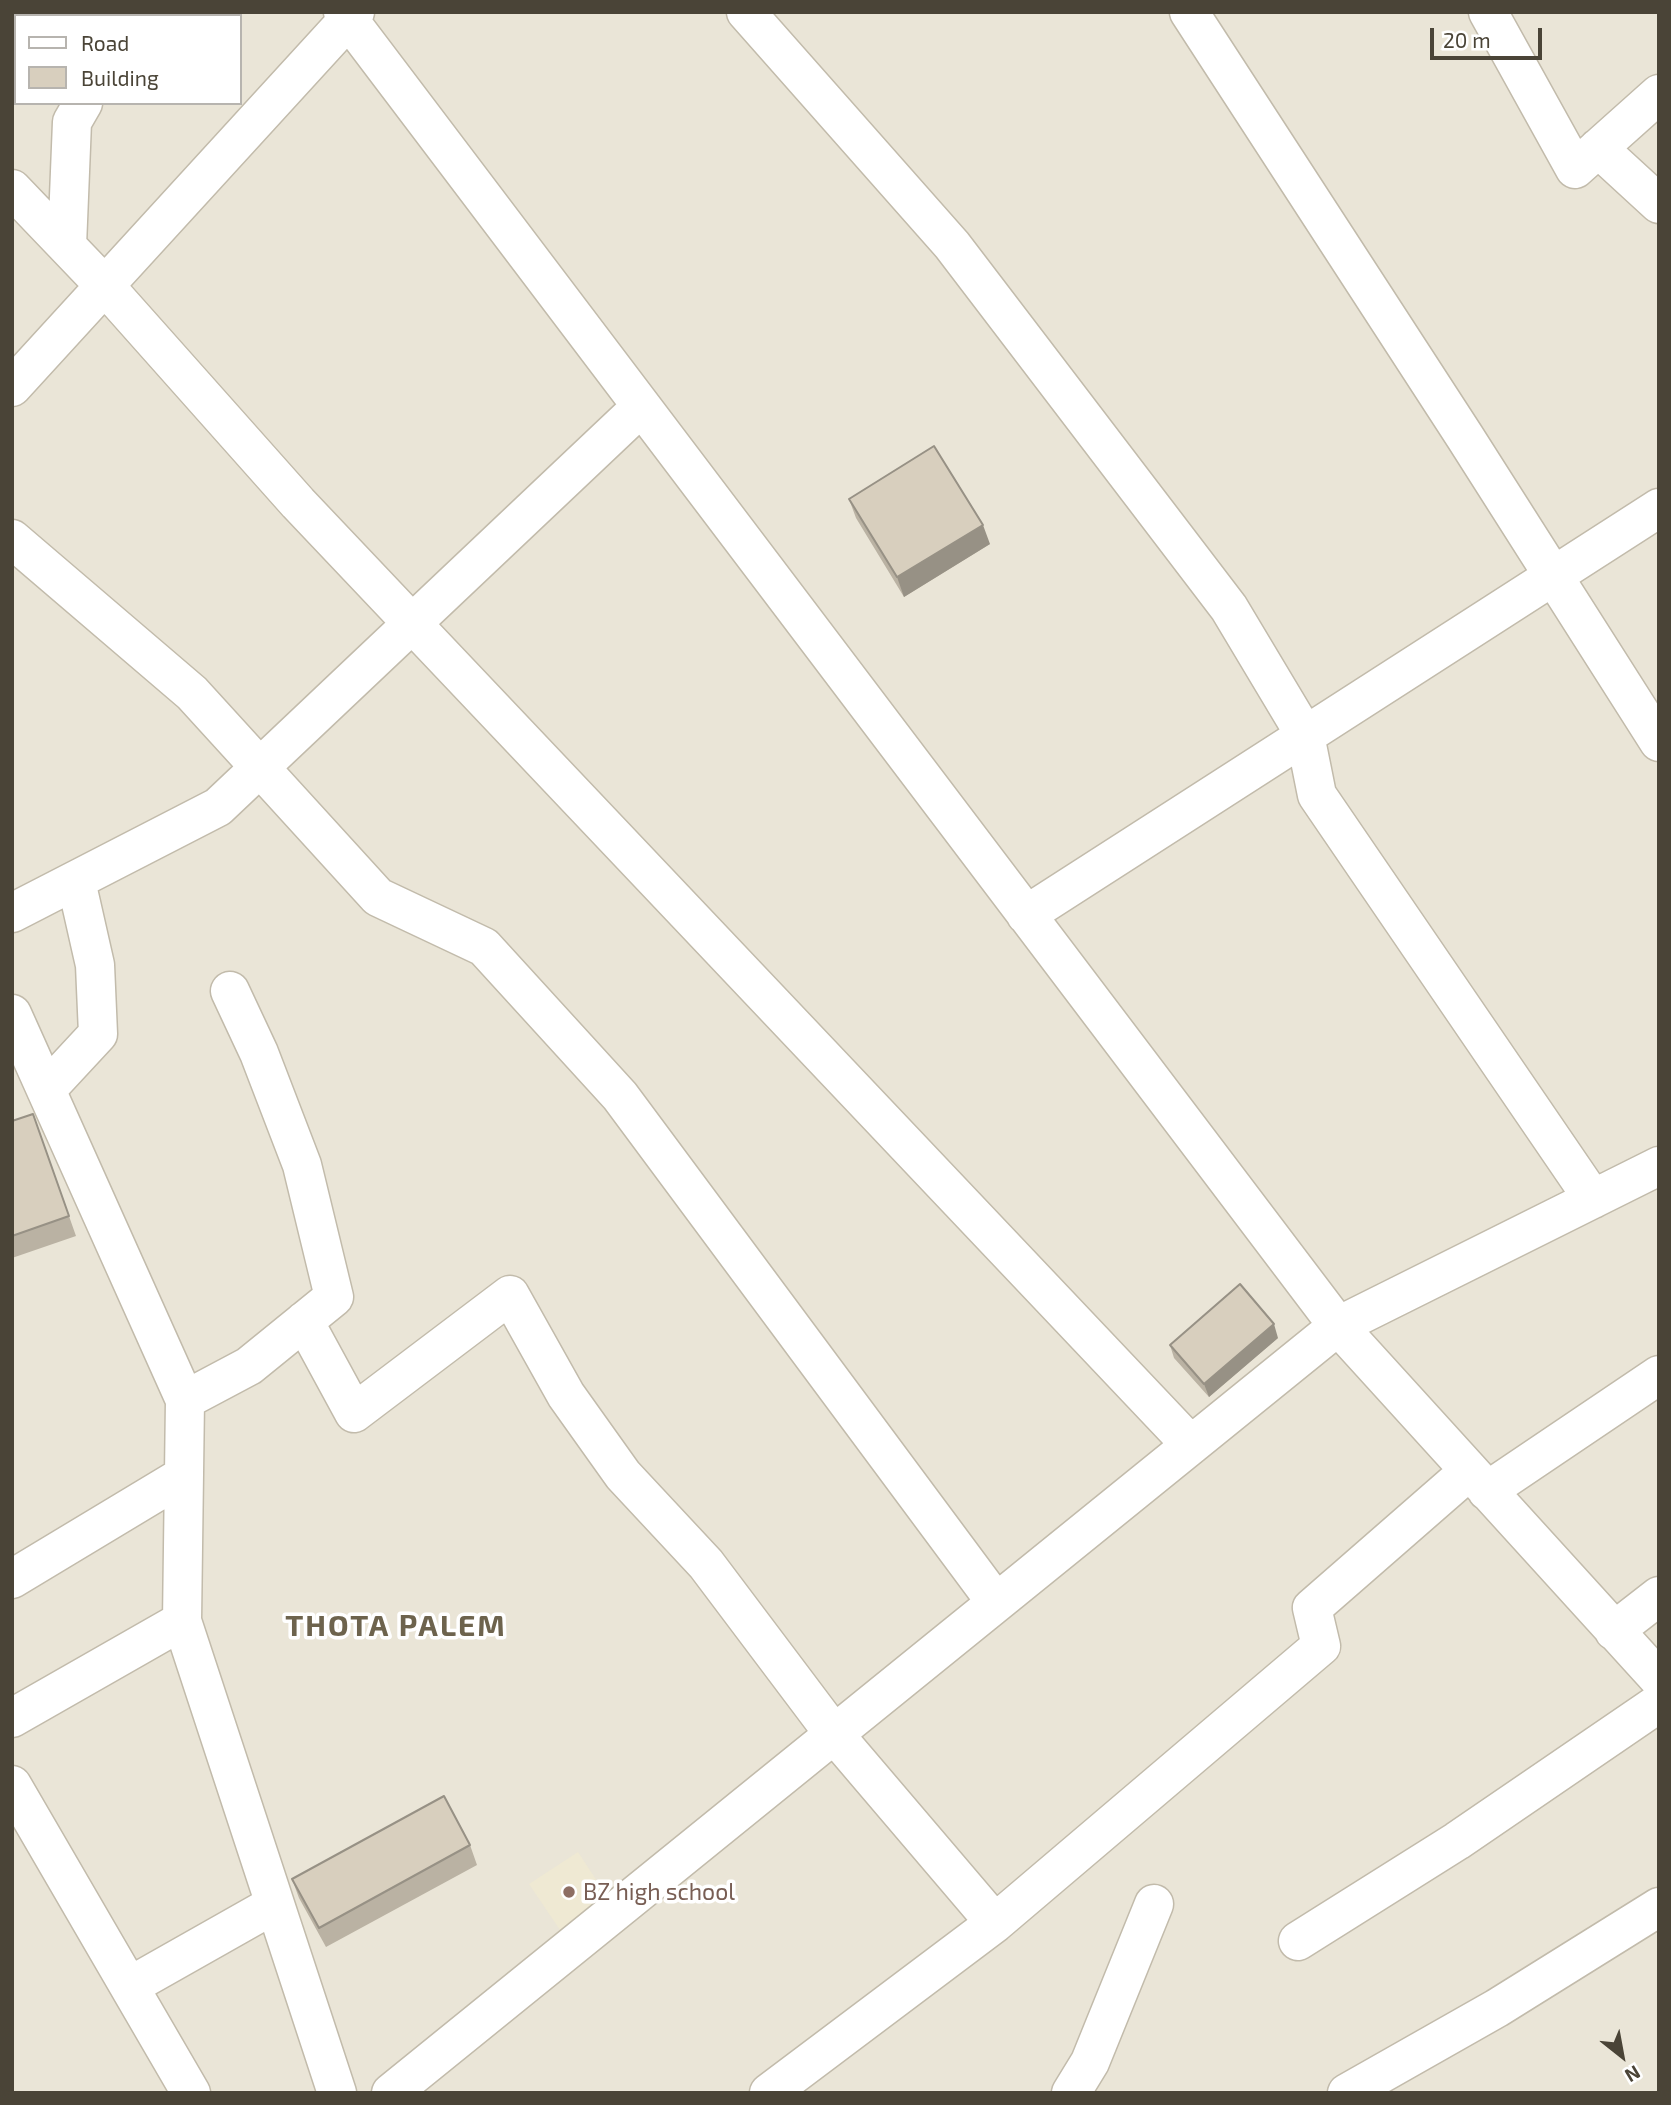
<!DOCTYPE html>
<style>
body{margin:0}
#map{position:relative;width:1671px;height:2105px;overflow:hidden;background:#f5f3e9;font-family:"Exo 2",sans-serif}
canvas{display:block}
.frame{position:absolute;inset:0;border:14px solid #4a4437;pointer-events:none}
.legend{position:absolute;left:14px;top:14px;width:228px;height:91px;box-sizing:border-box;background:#fff;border:2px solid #b7b4af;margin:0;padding:9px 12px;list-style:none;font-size:21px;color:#4a4437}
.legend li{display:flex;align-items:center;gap:14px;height:35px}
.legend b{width:35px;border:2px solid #b7b4af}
.north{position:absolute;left:1587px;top:2021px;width:70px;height:70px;-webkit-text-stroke:5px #fff;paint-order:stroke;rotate:149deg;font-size:19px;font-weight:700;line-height:28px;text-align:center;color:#4a4437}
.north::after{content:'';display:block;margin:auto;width:24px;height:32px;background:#4a4437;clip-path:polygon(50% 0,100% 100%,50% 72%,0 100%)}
.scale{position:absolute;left:1430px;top:28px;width:112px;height:32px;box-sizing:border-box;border:4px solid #4a4437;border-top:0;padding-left:9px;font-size:21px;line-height:24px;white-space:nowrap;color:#4a4437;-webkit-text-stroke:5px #fff;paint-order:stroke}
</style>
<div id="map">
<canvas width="1671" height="2105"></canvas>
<div class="frame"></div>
<ul class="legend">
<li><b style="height:9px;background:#fff"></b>Road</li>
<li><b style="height:19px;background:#d8cfbe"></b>Building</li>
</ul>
<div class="north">N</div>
<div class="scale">20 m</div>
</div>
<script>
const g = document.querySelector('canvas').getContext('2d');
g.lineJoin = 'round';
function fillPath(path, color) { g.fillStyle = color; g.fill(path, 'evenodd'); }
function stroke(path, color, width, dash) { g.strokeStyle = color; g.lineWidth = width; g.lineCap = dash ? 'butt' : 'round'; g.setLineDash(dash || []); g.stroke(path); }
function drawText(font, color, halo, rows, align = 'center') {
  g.font = font + ' "Exo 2",sans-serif'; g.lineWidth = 7; g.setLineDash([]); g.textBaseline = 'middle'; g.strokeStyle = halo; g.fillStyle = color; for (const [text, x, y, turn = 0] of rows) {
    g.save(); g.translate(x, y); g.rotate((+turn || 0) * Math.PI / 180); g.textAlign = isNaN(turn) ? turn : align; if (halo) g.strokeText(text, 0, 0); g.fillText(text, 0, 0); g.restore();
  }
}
fillPath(new Path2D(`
 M 12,12 L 1659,12 L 1659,2093 L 12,2093 ZM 16,16 L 240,16 L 240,103 L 16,103 Z`), '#eae5d7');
fillPath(new Path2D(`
 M 578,1852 L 610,1901 L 562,1933 L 529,1884 Z`), '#efe9d3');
const minor = new Path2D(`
 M 343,12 L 1338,1326 L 1659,1679
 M 746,12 L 952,245 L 1229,608 L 1305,735 L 1317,795 L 1593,1199
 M 1189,12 L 1465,437 L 1659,742
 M 1488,12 L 1575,169 L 1659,94
 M 138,16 L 141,12
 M 1598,148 L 1659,204
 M 12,189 L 105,286 L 298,503 L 1191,1445
 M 67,246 L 72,122 L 83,103
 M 12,387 L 355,12
 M 12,539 L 192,693 L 378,897 L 484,947 L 620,1096 L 995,1601
 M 12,913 L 218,807 L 641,407
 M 1026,915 L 1659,508
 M 12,1014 L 185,1400 L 182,1621 L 337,2093
 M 46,1090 L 98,1034 L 95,965 L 76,881
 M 304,1321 L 354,1413 L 510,1295 L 566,1395 L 623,1475 L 706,1564 L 834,1734 L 995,1923
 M 185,1400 L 249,1366 L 334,1297 L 302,1165 L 259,1053 L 230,991
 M 1487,1491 L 1659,1375
 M 12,1579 L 183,1476
 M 1614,1631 L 1659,1596
 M 12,1718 L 182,1621
 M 12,1785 L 191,2093
 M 1298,1941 L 1457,1841 L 1659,1703
 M 130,1986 L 275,1904
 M 391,2093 L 1338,1326 L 1659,1166
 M 769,2093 L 995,1923 L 1321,1646 L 1312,1608 L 1469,1471
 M 1071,2093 L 1090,2062 L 1154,1904
 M 1347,2093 L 1497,2008 L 1659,1907`);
stroke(minor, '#c2bbab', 41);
stroke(minor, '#fff', 38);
fillPath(new Path2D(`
 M 849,499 L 990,544 L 904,597 L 856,518 Z
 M 33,1114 L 76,1236 L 12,1258 L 12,1121 Z
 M 1278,1338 L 1209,1397 L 1174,1358 L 1170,1345 Z
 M 470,1845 L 477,1865 L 326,1947 L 299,1898 L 292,1879 Z`), '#bab2a3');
fillPath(new Path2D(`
 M 983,525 L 990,544 L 904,597 L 897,577 Z
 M 1274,1324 L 1278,1338 L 1209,1397 L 1204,1384 Z`), '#979185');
const building = new Path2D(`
 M 934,446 L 983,525 L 897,577 L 849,499 Z
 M 33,1114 L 69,1216 L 12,1236 L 12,1121 Z
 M 1240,1284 L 1274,1324 L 1204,1384 L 1170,1345 Z
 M 444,1796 L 470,1845 L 319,1928 L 292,1879 Z`);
fillPath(building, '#d8cfbe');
stroke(building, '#979185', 2);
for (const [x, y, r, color] of [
 [569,1892,7,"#8d6e63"]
]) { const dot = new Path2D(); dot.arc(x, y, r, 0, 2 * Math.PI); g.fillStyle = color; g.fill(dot); stroke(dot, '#fff', 2.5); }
drawText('23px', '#785e54', '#fff', [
 ["BZ high school",583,1892]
], 'left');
g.letterSpacing = '2px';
drawText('bold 30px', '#6d634d', '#fff', [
 ["THOTA PALEM",396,1626]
]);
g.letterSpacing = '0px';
</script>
